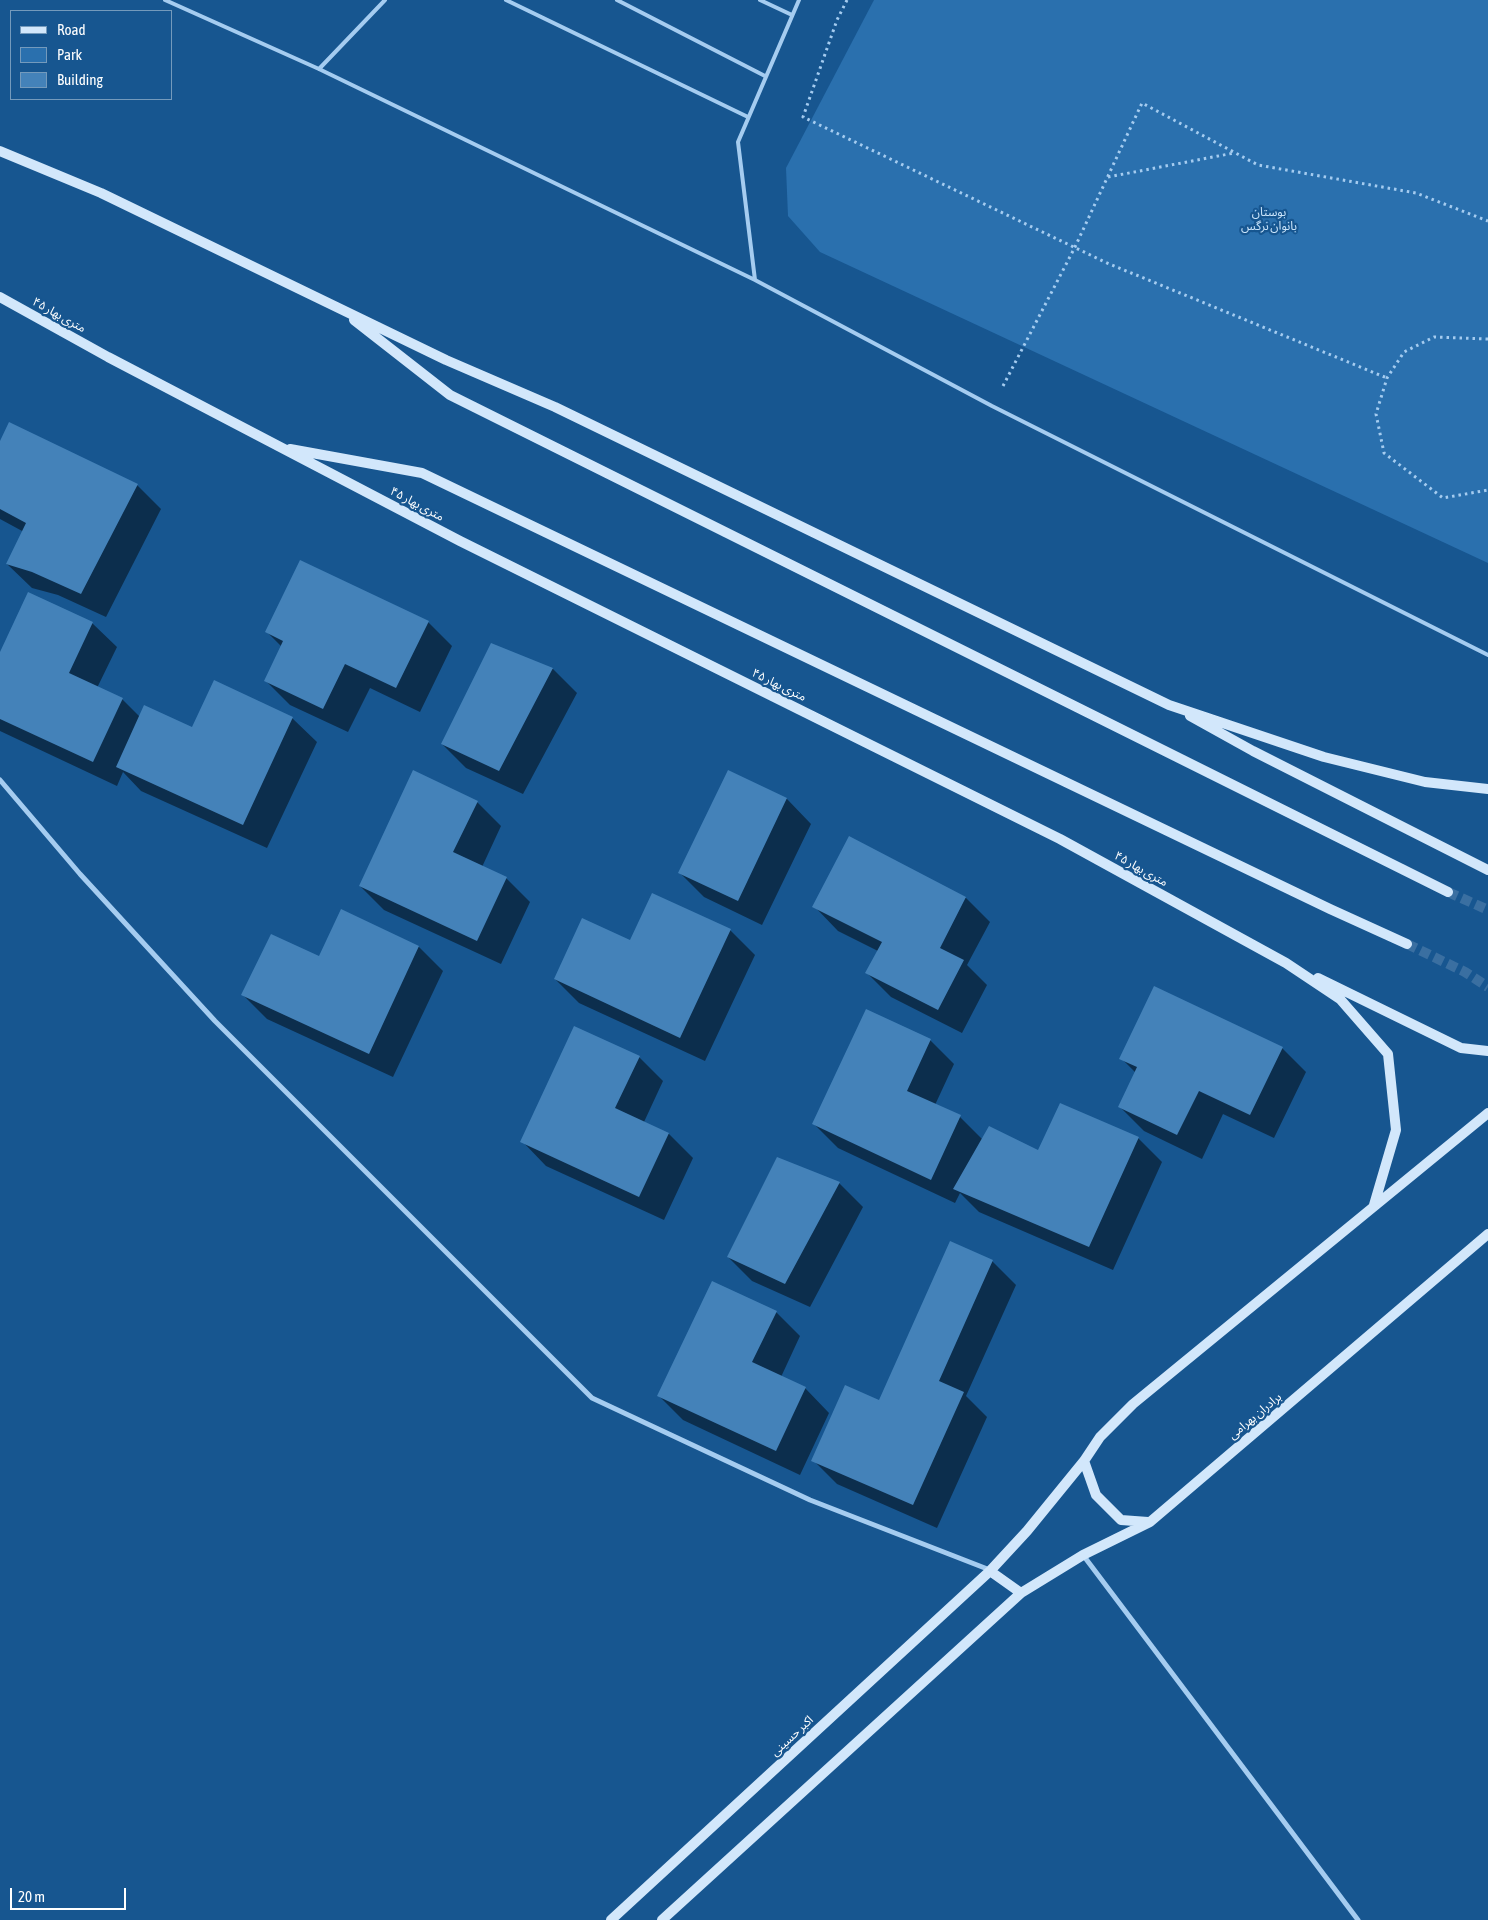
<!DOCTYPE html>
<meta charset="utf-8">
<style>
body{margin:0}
#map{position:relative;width:1488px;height:1920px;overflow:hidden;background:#175690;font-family:"Asap Condensed",sans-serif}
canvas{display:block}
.legend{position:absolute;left:10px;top:10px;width:162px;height:90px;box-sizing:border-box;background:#175690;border:1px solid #749abc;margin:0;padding:6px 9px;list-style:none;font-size:15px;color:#fff}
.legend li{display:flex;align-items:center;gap:10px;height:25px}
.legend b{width:25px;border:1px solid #749abc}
.scale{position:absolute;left:10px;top:1888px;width:116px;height:22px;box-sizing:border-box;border:2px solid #fff;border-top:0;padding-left:6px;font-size:15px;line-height:18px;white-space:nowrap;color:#fff;-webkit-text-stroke:4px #175690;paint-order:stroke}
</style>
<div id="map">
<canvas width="1488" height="1920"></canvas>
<ul class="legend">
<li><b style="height:6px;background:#d2e7fb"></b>Road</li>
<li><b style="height:14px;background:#2a70ae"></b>Park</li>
<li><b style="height:14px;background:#4482b9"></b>Building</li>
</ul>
<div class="scale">20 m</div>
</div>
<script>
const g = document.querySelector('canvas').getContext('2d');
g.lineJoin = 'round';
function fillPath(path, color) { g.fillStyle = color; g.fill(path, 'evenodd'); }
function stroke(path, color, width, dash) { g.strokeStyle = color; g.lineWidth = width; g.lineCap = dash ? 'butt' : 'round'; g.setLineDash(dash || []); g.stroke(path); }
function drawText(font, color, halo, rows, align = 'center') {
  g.font = font + ' "Asap Condensed","Noto Sans Arabic",sans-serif'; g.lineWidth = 4.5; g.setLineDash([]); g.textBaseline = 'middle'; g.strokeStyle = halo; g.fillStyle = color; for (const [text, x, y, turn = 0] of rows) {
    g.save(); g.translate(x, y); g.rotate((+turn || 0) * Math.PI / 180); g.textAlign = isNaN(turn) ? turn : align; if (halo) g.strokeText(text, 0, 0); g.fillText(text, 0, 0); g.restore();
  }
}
fillPath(new Path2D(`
 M 874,0 L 1488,0 L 1488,563 L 820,252 L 788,216 L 786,168 Z`), '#2a70ae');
fillPath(new Path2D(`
 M 0,444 L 137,485 L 161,509 L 106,617 L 58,595 L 32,588 L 7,564 L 24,532 L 0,519 Z
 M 428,622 L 452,646 L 420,712 L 370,688 L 348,732 L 290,705 L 266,681 L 282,647 L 267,632 Z
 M 92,623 L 117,647 L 97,688 L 122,699 L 140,717 L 193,729 L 292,718 L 317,742 L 267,848 L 141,791 L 123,772 L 117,786 L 0,731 L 0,655 Z
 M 492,645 L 553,669 L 577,693 L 523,794 L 466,768 L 442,744 Z
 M 729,772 L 787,799 L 811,824 L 762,925 L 704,897 L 680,873 Z
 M 477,802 L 501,826 L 482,867 L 506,878 L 530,902 L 501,964 L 384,910 L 360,886 Z
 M 653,895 L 730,930 L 755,955 L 705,1061 L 579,1003 L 555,979 L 631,942 Z
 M 966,898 L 990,922 L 967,965 L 987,985 L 962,1033 L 891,997 L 867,973 L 878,951 L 838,931 L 814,906 Z
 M 341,911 L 419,947 L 443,971 L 393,1077 L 267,1019 L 243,995 L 319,958 Z
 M 930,1040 L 954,1064 L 935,1105 L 960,1117 L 983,1140 L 1039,1151 L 1138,1138 L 1162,1162 L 1113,1270 L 979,1212 L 960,1193 L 955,1203 L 838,1148 L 814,1124 Z
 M 1282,1048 L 1306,1072 L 1274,1138 L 1223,1114 L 1202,1159 L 1144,1131 L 1120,1107 L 1136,1073 L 1121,1058 Z
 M 639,1057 L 663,1081 L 644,1122 L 669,1134 L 693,1158 L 664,1220 L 546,1166 L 522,1141 Z
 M 839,1183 L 863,1207 L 810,1307 L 752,1281 L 728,1257 Z
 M 992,1261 L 1016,1285 L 966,1396 L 987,1417 L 937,1528 L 837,1484 L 813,1460 L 880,1401 Z
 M 776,1312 L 800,1336 L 781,1377 L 805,1388 L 829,1413 L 800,1475 L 683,1420 L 659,1396 Z`), '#0007');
fillPath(new Path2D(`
 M 9,422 L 138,484 L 81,594 L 32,572 L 6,564 L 26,523 L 0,509 L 0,441 Z
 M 300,560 L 429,621 L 396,688 L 345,664 L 323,709 L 264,681 L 283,641 L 265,632 Z
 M 28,592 L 93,622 L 69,673 L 123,698 L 93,762 L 0,719 L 0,652 Z
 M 491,643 L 553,668 L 499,771 L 441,744 Z
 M 214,680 L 293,717 L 243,825 L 116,767 L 144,705 L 192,727 Z
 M 413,770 L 478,801 L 453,852 L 507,877 L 477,941 L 359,886 Z
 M 728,770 L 787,798 L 738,901 L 678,873 Z
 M 849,836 L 966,897 L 940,948 L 964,960 L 938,1010 L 865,973 L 882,942 L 812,907 Z
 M 652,893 L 731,929 L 680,1038 L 554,979 L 582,918 L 630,940 Z
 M 341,909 L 419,946 L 369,1054 L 241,995 L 271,934 L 319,956 Z
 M 1154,986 L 1283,1047 L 1250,1115 L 1199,1091 L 1177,1135 L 1118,1107 L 1137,1067 L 1119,1059 Z
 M 866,1009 L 931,1039 L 907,1091 L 961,1115 L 931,1180 L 812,1124 Z
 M 574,1026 L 640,1056 L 615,1108 L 669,1133 L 639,1197 L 520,1142 Z
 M 1060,1103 L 1139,1137 L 1089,1247 L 953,1189 L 989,1126 L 1038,1150 Z
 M 777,1157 L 840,1182 L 785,1284 L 727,1257 Z
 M 950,1241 L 993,1260 L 939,1381 L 964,1392 L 913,1505 L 811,1461 L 845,1385 L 879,1400 Z
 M 712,1281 L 777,1311 L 752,1362 L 806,1387 L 776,1451 L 657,1396 Z`), '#4482b9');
stroke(new Path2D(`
 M 1448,892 L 1488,910
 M 1407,944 L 1465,972 L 1488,987`), '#3a6fa1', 10, [10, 5]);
stroke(new Path2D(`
 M 847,0 L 837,20 L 803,117 L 1107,263 L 1387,378
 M 1108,177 L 1234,153
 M 1488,339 L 1434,337 L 1404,352 L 1387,378 L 1376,414 L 1384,453 L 1443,498 L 1488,490
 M 1003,386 L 1075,247 L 1142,103 L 1258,165 L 1416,193 L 1488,221`), '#a5ccf0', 3, [2.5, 4]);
stroke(new Path2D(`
 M 165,0 L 319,69 L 755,280 L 992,406 L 1488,655
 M 506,0 L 748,117
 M 617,0 L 765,76
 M 760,0 L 792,15
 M 319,69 L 385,0
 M 755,280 L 738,142 L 799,0`), '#a5ccf0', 4);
stroke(new Path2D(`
 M 0,780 L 80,874 L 215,1021 L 592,1398 L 810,1500 L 990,1570
 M 1083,1555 L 1358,1920`), '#a5ccf0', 5);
stroke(new Path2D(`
 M 0,151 L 101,193 L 446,360 L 555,407 L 1169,705 L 1324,757 L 1425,782 L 1488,789
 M 0,297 L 108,357 L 460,541 L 1060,839 L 1286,963 L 1340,999 L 1388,1054 L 1396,1130 L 1374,1205
 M 354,320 L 450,395 L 1448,892
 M 290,449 L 422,473 L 1330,909 L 1407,944
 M 1190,716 L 1253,751 L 1488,870
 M 1318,978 L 1461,1048 L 1488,1051
 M 1084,1461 L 1096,1495 L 1121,1520 L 1148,1522
 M 990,1571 L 1021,1593
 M 611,1920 L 990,1571 L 1027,1531 L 1084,1461 L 1100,1437 L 1133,1404 L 1488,1113
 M 662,1920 L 1021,1593 L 1083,1555 L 1150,1522 L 1488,1234`), '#d2e7fb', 10);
drawText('12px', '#cbe5fb', '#175690', [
 ["بوستان",1269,212],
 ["بانوان نرگس",1269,226]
]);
drawText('12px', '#fff', '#175690', [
 ["۴۵ متری بهار",59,315,29],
 ["۴۵ متری بهار",417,504,28],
 ["۴۵ متری بهار",779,685,26],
 ["۴۵ متری بهار",1141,869,29],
 ["برادران بهرامی",1255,1416,-40],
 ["اکبر حسینی",792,1736,-43]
]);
</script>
